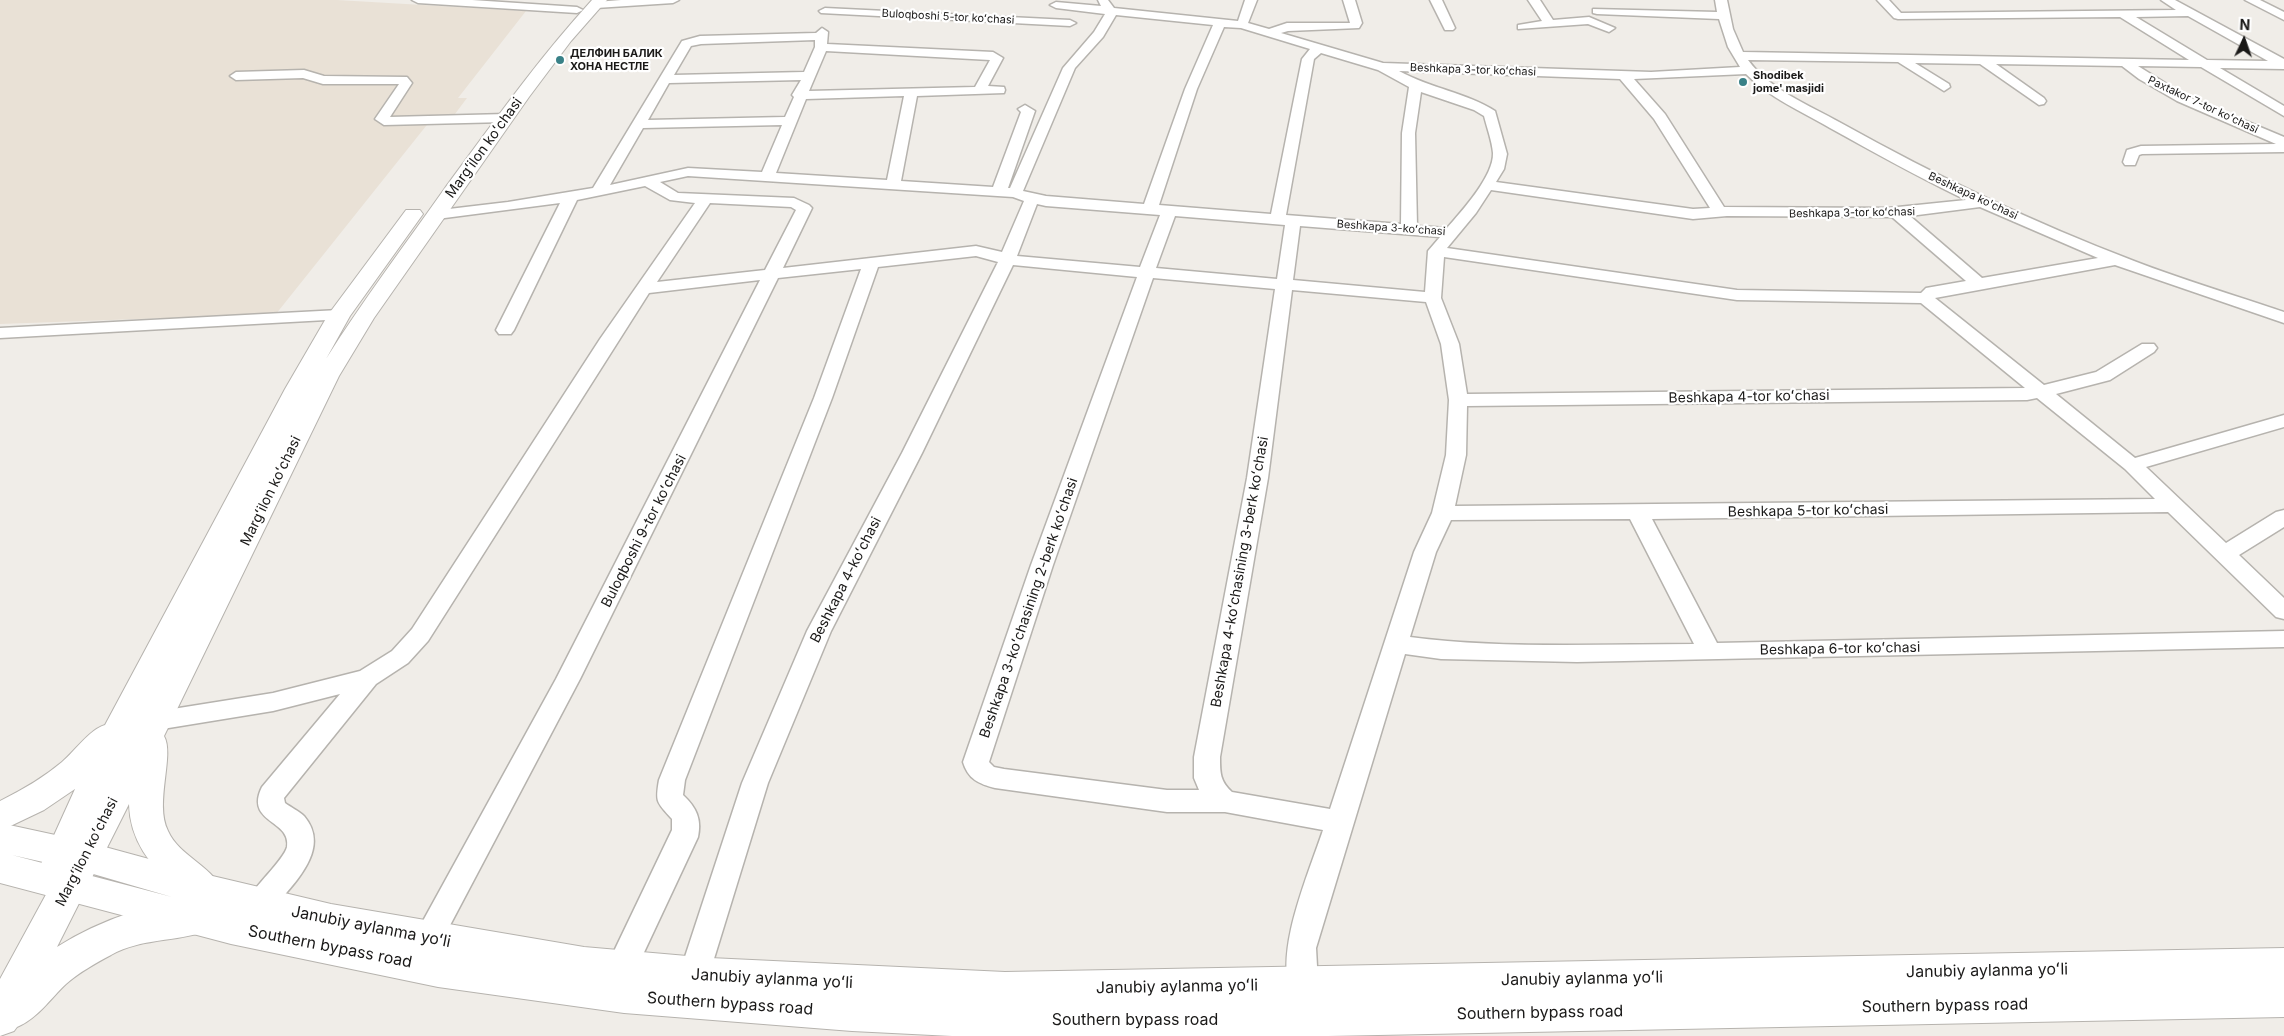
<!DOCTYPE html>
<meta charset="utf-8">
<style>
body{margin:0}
#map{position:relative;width:2284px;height:1036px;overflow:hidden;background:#f0ede8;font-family:Inter,sans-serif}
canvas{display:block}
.north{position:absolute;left:2219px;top:15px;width:50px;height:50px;-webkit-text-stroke:4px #fff;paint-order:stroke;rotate:3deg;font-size:14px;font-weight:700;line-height:20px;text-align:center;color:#1a1918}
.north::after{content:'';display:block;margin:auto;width:18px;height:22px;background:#1a1918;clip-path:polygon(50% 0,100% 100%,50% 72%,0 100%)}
</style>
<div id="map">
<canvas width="2284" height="1036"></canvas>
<div class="north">N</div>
</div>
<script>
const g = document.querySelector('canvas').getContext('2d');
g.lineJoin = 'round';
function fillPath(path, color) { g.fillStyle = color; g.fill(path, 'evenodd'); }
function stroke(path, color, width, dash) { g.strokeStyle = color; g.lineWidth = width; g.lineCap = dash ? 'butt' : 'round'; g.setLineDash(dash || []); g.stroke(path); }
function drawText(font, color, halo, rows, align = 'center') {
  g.font = font + ' Inter,sans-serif'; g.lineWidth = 4.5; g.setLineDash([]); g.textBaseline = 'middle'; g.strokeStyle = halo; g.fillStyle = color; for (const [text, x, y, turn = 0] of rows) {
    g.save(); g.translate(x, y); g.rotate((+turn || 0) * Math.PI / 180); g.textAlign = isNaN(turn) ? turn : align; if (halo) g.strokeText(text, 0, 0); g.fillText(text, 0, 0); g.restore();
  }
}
fillPath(new Path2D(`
 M 0,0 L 337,0 L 526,11 L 458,98 L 467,98 L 455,114 L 434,116 L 276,314 L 0,324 Z`), '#e9e1d6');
const minor = new Path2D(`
 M 412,0 L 472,0 L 577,7 L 583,10 L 577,13 L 418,3 Z
 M 621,0 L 679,0 L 673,3 L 596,8 L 590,5 L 596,2 Z
 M 1098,0 L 1108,0 L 1114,8 L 1238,21 L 1245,0 L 1257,0 L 1248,23 L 1269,29 L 1287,23 L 1350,23 L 1343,0 L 1355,0 L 1362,23 L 1359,28 L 1288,31 L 1281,33 L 1383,63 L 1651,72 L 1740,67 L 1728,47 L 1719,19 L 1597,14 L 1593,13 L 1593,9 L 1717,12 L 1715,0 L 1727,0 L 1733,29 L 1743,52 L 2189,60 L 2120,17 L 1898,19 L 1894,18 L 1877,0 L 1889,0 L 1901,13 L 2176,10 L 2161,0 L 2175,0 L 2284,59 L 2284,69 L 2220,68 L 2284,106 L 2284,116 L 2201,67 L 2138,66 L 2186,96 L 2284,137 L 2284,152 L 2142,154 L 2139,155 L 2135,165 L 2125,165 L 2123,162 L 2127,150 L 2141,146 L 2276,144 L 2177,101 L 2139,79 L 2122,66 L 1996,64 L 2044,98 L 2046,101 L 2044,104 L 2039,105 L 1980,64 L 1915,63 L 1949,84 L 1950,87 L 1944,91 L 1898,62 L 1748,60 C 1770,90 1809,105 1841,123 C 1936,176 2032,222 2134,261 C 2183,280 2234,295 2284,312 L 2284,323 L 2115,265 L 1935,298 L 2044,385 L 2096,372 L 2142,344 L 2154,344 L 2157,348 L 2154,352 L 2110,380 L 2056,394 L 2135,458 L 2284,415 L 2284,427 L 2146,467 L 2226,543 L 2276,512 L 2284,510 L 2284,527 L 2239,555 L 2284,598 L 2284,619 L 2276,617 L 2168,512 L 1652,519 L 1717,643 L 2284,631 L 2284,647 L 1577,662 L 1441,659 L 1405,654 L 1316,948 L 1318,985 L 1314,995 L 1303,999 L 1292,995 C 1273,953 1309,873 1323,830 L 1225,812 L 1167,812 L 995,788 C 979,784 968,779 963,762 L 1031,565 L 1137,277 L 1013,265 L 922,453 L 831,631 L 768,783 L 709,975 L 705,985 L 694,989 L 683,985 L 679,975 L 742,783 L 807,631 L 902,453 L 998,262 L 976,256 L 878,267 L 832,398 L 685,780 L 683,795 C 696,807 702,819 698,837 L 632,978 L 621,982 L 610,978 L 606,968 L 672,830 L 672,819 C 657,802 655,803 659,780 L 814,398 L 861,269 L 778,278 L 580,679 L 438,948 L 428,952 L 418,948 L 413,939 L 418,930 L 556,679 L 760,280 L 649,293 L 428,641 L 408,663 L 376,684 L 284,798 L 285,803 C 290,807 299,811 304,816 C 333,850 291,886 270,912 L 260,915 L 250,912 L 246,903 C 253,887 284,860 287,847 C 292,820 244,823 262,787 L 340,694 L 273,711 L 144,732 L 135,729 L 131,722 L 135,715 L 273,693 L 360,671 L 392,651 L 412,629 L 600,339 L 695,203 L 670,200 L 645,186 L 577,200 L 514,330 L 511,334 L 499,334 L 496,330 L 560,203 L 437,219 L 432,217 L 429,214 L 432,211 L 508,202 L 593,188 L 682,41 L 700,36 L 816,33 L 822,28 L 828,32 L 827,44 L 993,52 L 1003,58 L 988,86 L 1004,87 L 1005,90 L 1004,93 L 917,96 L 901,181 L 993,187 L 1021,112 L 1018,109 L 1025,105 L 1035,111 L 1008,188 L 1010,188 L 1063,68 L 1094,32 L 1105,14 L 1056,8 L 1050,5 L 1056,2 L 1101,6 ZM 1116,15 L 1213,25 L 1185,89 L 1144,204 L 1046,196 L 1023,191 L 1075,68 L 1103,37 ZM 2188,16 L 2268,61 L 2207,60 L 2136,17 ZM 1224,27 L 1241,28 L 1310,49 L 1302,59 L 1271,214 L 1159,205 L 1197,89 ZM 815,40 L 815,47 L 804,72 L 674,75 L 691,46 L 701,44 ZM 826,51 L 990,60 L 975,87 L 809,91 ZM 1321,53 L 1378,70 L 1409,87 L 1402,133 L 1401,224 L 1286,215 L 1314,59 ZM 1399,71 L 1620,79 L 1654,119 L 1710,208 L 1693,209 L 1496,182 L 1504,169 L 1507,154 L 1495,111 C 1467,93 1430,88 1399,71 ZM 1746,74 C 1770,98 1801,111 1830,128 C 1875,153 1920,178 1966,200 L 1888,208 L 1724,207 L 1665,114 L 1634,79 ZM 801,80 L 792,95 L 794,97 L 785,117 L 648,120 L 669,83 ZM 1421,92 L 1474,110 L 1484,116 C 1487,128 1492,141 1493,153 C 1494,176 1461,212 1447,228 L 1417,226 L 1415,133 ZM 904,96 L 887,180 L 776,173 L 806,99 ZM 782,125 L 762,172 L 688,168 L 610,185 L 643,128 ZM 688,176 L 1013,197 L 1024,201 L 1002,252 L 976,246 L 783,268 L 812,208 L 809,205 L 794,198 L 678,193 L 660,182 ZM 1491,190 L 1693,219 L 1727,216 L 1892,217 L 1966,281 L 1926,288 L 1921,293 L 1737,290 L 1447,248 L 1476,213 ZM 710,203 L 791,207 L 796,210 L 765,270 L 657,282 ZM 1037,204 L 1046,206 L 1160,215 L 1140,267 L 1017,256 ZM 1980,207 L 2098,258 L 1982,278 L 1910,216 ZM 1175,216 L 1285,225 L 1277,279 L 1156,268 ZM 1300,226 L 1440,237 L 1428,251 L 1425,292 L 1293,280 ZM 1444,257 L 1737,300 L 1921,303 L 2025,388 L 1467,394 L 1459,344 L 1441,298 ZM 1153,278 L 1275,289 L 1247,478 L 1194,757 L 1194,778 L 1199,790 L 1167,790 L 1004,769 L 994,767 L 989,762 L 1053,565 ZM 1292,290 L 1426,302 L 1441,344 L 1449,400 L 1446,455 L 1432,513 L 1414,552 L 1330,809 L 1232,792 C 1220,781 1220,773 1220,757 L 1268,478 ZM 2037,398 L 2125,469 L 2155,499 L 1455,506 L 1466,455 L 1467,406 L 2027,400 ZM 1630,519 L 1694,644 C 1602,644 1500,649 1410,637 L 1436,552 L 1451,520 Z
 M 1430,0 L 1442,0 L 1455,28 L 1453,30 L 1445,30 Z
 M 1528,0 L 1540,0 L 1553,20 L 1589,17 L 1615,28 L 1609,32 L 1588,24 L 1518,29 L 1518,25 L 1542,21 Z
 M 2245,0 L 2260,0 L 2284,12 L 2284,20 Z
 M 825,8 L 1070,20 L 1076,23 L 1070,26 L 821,13 L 819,11 Z
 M 304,70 L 324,76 L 407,77 L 412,83 L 390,117 L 506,114 L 513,118 L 506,122 L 384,125 L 375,119 L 399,84 L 323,84 L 303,78 L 236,80 L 230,76 L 236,72 Z
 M 339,310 L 345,311 L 348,315 L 345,319 L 0,338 L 0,328 Z`);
const major = new Path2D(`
 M 592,0 L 607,0 L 571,41 L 529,97 L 374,318 L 339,376 L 164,736 C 175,755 154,803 168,831 C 179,856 211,865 222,890 L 217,901 C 213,903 207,906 202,905 C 192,904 185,895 177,889 C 150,865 130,841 129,804 L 57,947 C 93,924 166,892 207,907 L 213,919 L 207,931 C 176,942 141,938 111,955 C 96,963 78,973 66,984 C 50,999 37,1019 17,1027 L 14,1031 L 0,1036 L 0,979 L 55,878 L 46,875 L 41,864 L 75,789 L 44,810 L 0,831 L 0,801 C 22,790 43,778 62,762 C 75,751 89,730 105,725 L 285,389 L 328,315 L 406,210 L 420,210 L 423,214 L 350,316 L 326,359 C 363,300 405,245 445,188 C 492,124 538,59 592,0 Z`);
const highway = new Path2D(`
 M 0,823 L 83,841 L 204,874 L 331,904 L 584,947 L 710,958 L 1005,972 L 2284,948 L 2284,1017 L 1328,1036 L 952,1036 L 852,1031 L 624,1013 L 438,987 L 231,944 L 0,883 ZM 12,855 L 83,871 L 172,897 Z`);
stroke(minor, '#b6b3ae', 3);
stroke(major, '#b6b3ae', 2);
stroke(highway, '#b6b3ae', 2);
fillPath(minor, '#fff');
fillPath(major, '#fff');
fillPath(highway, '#fff');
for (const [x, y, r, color] of [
 [560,60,5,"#398187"],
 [1743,82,5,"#398187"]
]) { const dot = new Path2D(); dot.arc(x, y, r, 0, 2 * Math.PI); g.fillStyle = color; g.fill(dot); stroke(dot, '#fff', 2); }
drawText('11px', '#1a1918', '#fff', [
 ["Buloqboshi 5-tor koʻchasi",948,17,3],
 ["Beshkapa 3-tor koʻchasi",1473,70,2],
 ["Paxtakor 7-tor koʻchasi",2203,105,25],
 ["Beshkapa ko'chasi",1973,196,25],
 ["Beshkapa 3-tor koʻchasi",1852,213,-1],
 ["Beshkapa 3-koʻchasi",1391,228,4]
]);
drawText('bold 11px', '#1a1918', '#fff', [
 ["ДЕЛФИН БАЛИК",570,54],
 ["ХОНА НЕСТЛЕ",570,67],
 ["Shodibek",1753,76],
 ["jome' masjidi",1753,89]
], 'left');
drawText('14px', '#1a1918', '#fff', [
 ["Margʻilon koʻchasi",484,148,-54],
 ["Beshkapa 4-tor koʻchasi",1749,397,-1],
 ["Margʻilon koʻchasi",271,491,-64],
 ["Beshkapa 5-tor koʻchasi",1808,511,-1],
 ["Buloqboshi 9-tor koʻchasi",644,531,-63],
 ["Beshkapa 4-koʻchasining 3-berk koʻchasi",1240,572,-80],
 ["Beshkapa 4-koʻchasi",846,580,-63],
 ["Beshkapa 3-koʻchasining 2-berk koʻchasi",1029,608,-71],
 ["Beshkapa 6-tor koʻchasi",1840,649,-1],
 ["Margʻilon koʻchasi",87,852,-63]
]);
drawText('16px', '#1a1918', '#fff', [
 ["Janubiy aylanma yoʻli",371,927,11],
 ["Southern bypass road",330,947,11],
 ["Janubiy aylanma yoʻli",1987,971,-1],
 ["Janubiy aylanma yoʻli",772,979,3],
 ["Janubiy aylanma yoʻli",1582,979,-1],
 ["Janubiy aylanma yoʻli",1177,987,-1],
 ["Southern bypass road",730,1004,4],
 ["Southern bypass road",1945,1006,-1],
 ["Southern bypass road",1540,1013,-1],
 ["Southern bypass road",1135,1020]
]);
</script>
